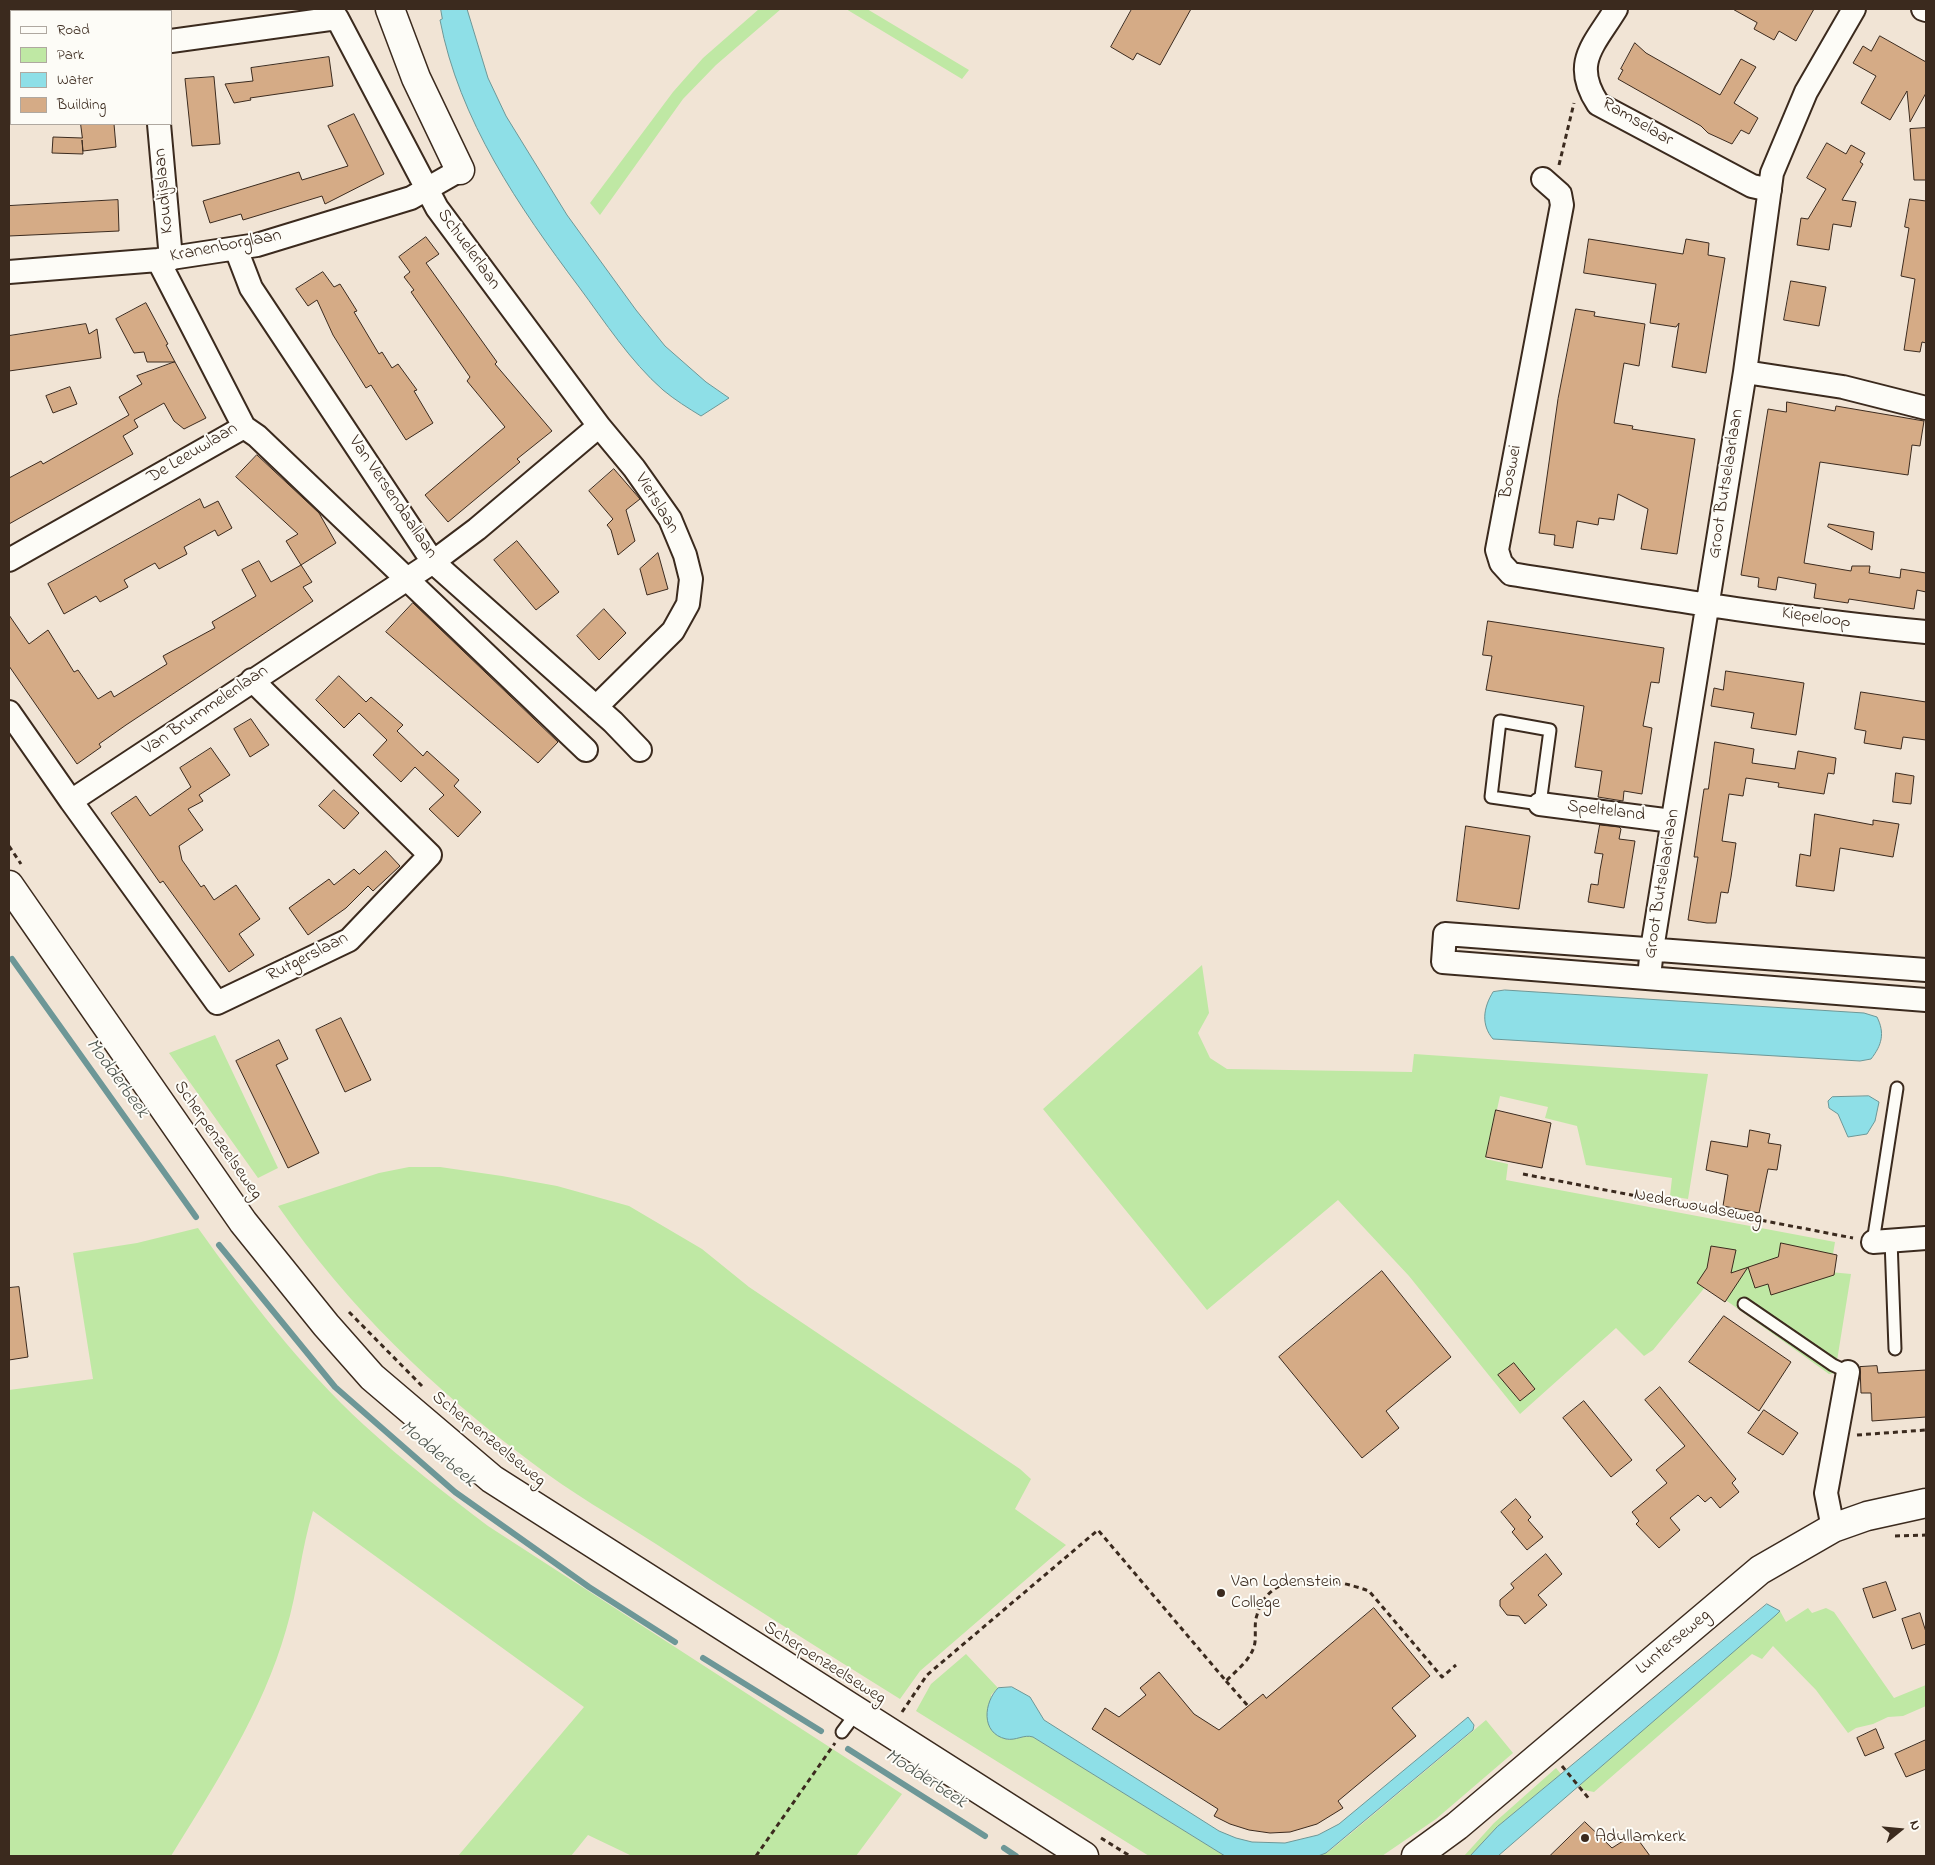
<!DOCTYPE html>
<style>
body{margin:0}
#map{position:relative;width:1935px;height:1865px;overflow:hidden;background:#f1e4d5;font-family:"Indie Flower",sans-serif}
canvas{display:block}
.frame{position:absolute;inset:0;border:10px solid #3b2a1e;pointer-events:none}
.legend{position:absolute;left:10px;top:10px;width:162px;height:115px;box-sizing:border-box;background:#fdfcf7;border:1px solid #afa8a0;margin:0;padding:6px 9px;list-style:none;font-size:15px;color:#3b2a1e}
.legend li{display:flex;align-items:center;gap:10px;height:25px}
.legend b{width:25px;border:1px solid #afa8a0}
.north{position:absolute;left:1875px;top:1805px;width:50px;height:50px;-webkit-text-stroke:4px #fdfcf7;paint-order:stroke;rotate:73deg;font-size:14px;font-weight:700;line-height:20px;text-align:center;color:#3b2a1e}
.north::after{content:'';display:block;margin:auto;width:18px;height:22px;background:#3b2a1e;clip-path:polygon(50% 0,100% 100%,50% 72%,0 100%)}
</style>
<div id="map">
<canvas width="1935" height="1865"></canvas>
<div class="frame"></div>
<ul class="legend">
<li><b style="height:6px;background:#fdfcf7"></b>Road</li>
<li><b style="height:14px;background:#bfe8a4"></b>Park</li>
<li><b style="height:14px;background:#8edfe7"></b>Water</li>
<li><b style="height:14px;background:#d5ab86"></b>Building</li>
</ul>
<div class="north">N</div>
</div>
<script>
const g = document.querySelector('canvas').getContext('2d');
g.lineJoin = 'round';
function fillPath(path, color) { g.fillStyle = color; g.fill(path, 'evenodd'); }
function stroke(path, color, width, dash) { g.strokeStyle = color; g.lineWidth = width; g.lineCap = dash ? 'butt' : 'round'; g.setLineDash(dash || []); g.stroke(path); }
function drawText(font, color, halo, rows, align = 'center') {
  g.font = font + ' "Indie Flower",sans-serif'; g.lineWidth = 4; g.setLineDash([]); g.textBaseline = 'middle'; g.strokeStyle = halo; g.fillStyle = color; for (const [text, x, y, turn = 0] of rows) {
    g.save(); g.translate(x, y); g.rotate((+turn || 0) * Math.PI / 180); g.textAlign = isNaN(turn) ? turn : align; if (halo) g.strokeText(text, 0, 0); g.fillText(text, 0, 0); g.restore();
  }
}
fillPath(new Path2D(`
 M 759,9 L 781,9 L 716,65 L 683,99 L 600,215 L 590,203 L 673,92 L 703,58 Z
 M 846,9 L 867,9 L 969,70 L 962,79 Z
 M 1202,965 L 1209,1013 L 1198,1033 L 1210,1058 L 1227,1069 L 1412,1072 L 1414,1054 L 1708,1074 L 1688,1199 L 1670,1196 L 1672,1178 L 1586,1165 L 1577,1126 L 1545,1118 L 1548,1107 L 1500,1096 L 1486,1159 L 1508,1164 L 1506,1180 L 1835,1242 L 1830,1272 L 1851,1274 L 1835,1373 L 1829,1374 L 1706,1286 L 1653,1350 L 1644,1356 L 1616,1328 L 1520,1414 L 1409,1276 L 1338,1200 L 1207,1310 L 1043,1109 Z
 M 215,1035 L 278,1168 L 258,1178 L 169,1053 Z
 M 409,1167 L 440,1167 L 502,1176 L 557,1186 L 629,1206 L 702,1249 L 749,1287 L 1020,1469 L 1031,1479 L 1015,1509 L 1066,1545 L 920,1671 L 900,1699 C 818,1648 737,1597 656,1544 C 614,1517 570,1492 531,1462 C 434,1390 347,1306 278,1206 L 379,1173 Z
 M 198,1228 C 248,1298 301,1367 364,1425 C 403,1461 446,1494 488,1526 L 902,1794 L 856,1856 L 632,1856 L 588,1835 L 571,1856 L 458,1856 L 584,1707 L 313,1511 C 301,1549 298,1591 286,1630 C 263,1711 215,1785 171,1856 L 9,1856 L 9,1390 L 93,1379 L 73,1253 L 137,1243 Z
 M 1808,1608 L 1812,1613 L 1826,1608 L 1834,1612 L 1894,1698 L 1926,1685 L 1926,1706 L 1903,1716 L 1888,1717 L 1873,1724 L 1856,1728 L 1848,1733 L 1816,1690 L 1773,1646 L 1762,1659 L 1752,1654 L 1594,1792 L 1584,1790 L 1580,1785 L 1780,1611 L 1786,1622 Z
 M 966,1654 L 998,1688 L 991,1695 L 1007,1740 L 1028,1735 L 1033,1737 L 1225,1856 L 1149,1856 L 916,1711 L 931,1684 Z
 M 1486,1720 L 1513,1753 L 1436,1819 L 1382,1856 L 1318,1856 L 1327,1853 L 1349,1835 Z
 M 1556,1768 L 1561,1774 L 1497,1827 L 1470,1856 L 1464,1856 L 1494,1823 Z`), '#bfe8a4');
const water = new Path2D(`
 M 441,9 L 467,9 L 488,78 L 506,116 L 567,215 L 636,310 L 665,346 L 706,382 L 729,398 L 701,416 C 688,408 675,400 663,390 C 630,361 605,322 579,287 C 519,207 459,120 440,20 L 442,19 Z
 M 1505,990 L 1864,1013 L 1877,1017 C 1885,1033 1882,1045 1871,1059 L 1860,1061 L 1493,1039 C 1481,1025 1483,1008 1493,992 Z
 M 1869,1096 L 1879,1102 L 1875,1121 L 1867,1134 L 1848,1137 L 1838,1114 L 1829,1108 L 1828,1101 L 1832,1097 Z
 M 1767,1604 L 1780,1611 L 1776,1615 L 1498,1856 L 1470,1856 L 1497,1827 Z
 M 1012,1687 L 1030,1697 L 1044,1720 L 1219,1831 L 1236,1838 L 1252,1842 L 1285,1843 L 1318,1835 L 1339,1824 L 1468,1717 L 1474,1725 L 1473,1730 L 1326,1853 L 1318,1856 L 1225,1856 L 1033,1737 C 1024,1734 1016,1741 1006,1739 C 980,1733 984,1702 998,1688 Z`);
fillPath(water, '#8edfe7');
stroke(water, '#6d9797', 1);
stroke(new Path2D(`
 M 12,959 L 196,1217
 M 219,1245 L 335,1387 L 455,1492 L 589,1587 L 675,1642
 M 703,1658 L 821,1731
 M 848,1749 L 985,1836
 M 1004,1848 L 1016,1856`), '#6d9797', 6);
const building = new Path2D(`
 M 1132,9 L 1191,9 L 1160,65 L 1137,53 L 1133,60 L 1111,47 Z
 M 1733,9 L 1814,9 L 1796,41 L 1779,31 L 1774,40 L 1754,29 L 1757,23 Z
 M 1880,36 L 1926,62 L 1926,93 L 1910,122 L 1907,91 L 1890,120 L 1861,103 L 1876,76 L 1853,63 L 1863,46 L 1871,51 Z
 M 1635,43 L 1646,53 L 1720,95 L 1741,59 L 1756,67 L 1734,103 L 1758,118 L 1749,134 L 1741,130 L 1732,144 L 1708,133 L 1701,126 L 1618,79 L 1623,70 L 1621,69 Z
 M 329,57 L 333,86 L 250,98 L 251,100 L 234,103 L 225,84 L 253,81 L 251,68 Z
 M 214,77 L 220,144 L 192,146 L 185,79 Z
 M 354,114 L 384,174 L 325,204 L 322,196 L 243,220 L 241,214 L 210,223 L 203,201 L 299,172 L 302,180 L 348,166 L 328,126 Z
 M 81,124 L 114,124 L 116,147 L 83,151 L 82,140 L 83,154 L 52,153 L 53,137 L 82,138 Z
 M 1926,128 L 1926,180 L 1914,180 L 1910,129 Z
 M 1827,143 L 1846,154 L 1851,145 L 1865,153 L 1860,162 L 1863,164 L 1842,200 L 1856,202 L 1851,227 L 1833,224 L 1829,250 L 1797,245 L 1801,218 L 1808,219 L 1826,189 L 1807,178 Z
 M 1910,199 L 1926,201 L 1926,343 L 1922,342 L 1920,352 L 1904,350 L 1915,279 L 1901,276 L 1909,228 L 1905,227 Z
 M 118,200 L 119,231 L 9,236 L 9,206 Z
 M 426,237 L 439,254 L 426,263 L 497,362 L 495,364 L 552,431 L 517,459 L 520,462 L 448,522 L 425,495 L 505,427 L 467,381 L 470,377 L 411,292 L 414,290 L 404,277 L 410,272 L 399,257 Z
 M 1589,239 L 1683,254 L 1686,239 L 1709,243 L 1708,255 L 1725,258 L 1706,373 L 1672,367 L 1679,323 L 1676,327 L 1650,323 L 1656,284 L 1584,273 Z
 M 323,272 L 334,287 L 340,284 L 357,311 L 354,312 L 379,354 L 382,352 L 392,368 L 398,364 L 417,390 L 414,391 L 433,423 L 406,440 L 371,385 L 366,388 L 333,335 L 317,300 L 308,306 L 296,289 Z
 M 1791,281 L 1826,287 L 1819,326 L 1784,320 Z
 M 146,303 L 168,344 L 166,345 L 175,362 L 147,362 L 144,352 L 134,353 L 116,319 Z
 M 1576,309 L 1595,312 L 1594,316 L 1645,324 L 1639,366 L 1624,363 L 1614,423 L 1633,426 L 1632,429 L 1695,439 L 1677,554 L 1641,549 L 1648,509 L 1618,494 L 1614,520 L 1599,518 L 1598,525 L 1577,521 L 1573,548 L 1554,545 L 1555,535 L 1539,533 L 1558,399 Z
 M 86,324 L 89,334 L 97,329 L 101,358 L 9,371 L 9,336 Z
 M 175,362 L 206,418 L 184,429 L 174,421 L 164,403 L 134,420 L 138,427 L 123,436 L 133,454 L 9,524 L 9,478 L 41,461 L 43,464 L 129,415 L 119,397 L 142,384 L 137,376 Z
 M 70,387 L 77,404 L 53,413 L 46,396 Z
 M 1787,402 L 1835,411 L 1836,406 L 1924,421 L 1920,446 L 1912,445 L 1908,475 L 1820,462 L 1804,563 L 1851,571 L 1852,566 L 1870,566 L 1869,573 L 1900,578 L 1901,569 L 1926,573 L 1926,592 L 1917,590 L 1914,609 L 1849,599 L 1848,603 L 1814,598 L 1816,584 L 1778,577 L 1776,590 L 1758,587 L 1759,578 L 1741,575 L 1768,409 L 1786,412 Z
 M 257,455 L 319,513 L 336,543 L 301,565 L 286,541 L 298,534 L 236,477 Z
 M 614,469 L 640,499 L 626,510 L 635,541 L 618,555 L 611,530 L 607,525 L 613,519 L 589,491 Z
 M 200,499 L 204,508 L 218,501 L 232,528 L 218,536 L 215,530 L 184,547 L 187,554 L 159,569 L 155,563 L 124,580 L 128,587 L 100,602 L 96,596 L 64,614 L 48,584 Z
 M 1829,524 L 1874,532 L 1872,550 L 1828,527 Z
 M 517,541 L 559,592 L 536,610 L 494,560 Z
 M 658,553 L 668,589 L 647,595 L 640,569 Z
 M 259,561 L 271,582 L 301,565 L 312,582 L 303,587 L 313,601 L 126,725 L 99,744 L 101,747 L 77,764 L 9,666 L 9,615 L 29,644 L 48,630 L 74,672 L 78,670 L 98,699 L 111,691 L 114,697 L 167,664 L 163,656 L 215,628 L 212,622 L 256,596 L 242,570 Z
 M 413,603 L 558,742 L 538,763 L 386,632 Z
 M 604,609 L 626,633 L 599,660 L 577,636 Z
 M 1488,621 L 1664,648 L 1659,683 L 1651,682 L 1643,726 L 1652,728 L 1642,794 L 1624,791 L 1623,801 L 1598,797 L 1602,771 L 1575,767 L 1584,706 L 1486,690 L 1492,656 L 1483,655 Z
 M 1726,671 L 1804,683 L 1796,735 L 1751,728 L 1754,713 L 1711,706 L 1714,688 L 1723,690 Z
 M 339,676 L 366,702 L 371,697 L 403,725 L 397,731 L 423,756 L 427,751 L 459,780 L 454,786 L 481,812 L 458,837 L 429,809 L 444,795 L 415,767 L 401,782 L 373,755 L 387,740 L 359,713 L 344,728 L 316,700 Z
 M 1861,692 L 1926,702 L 1926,740 L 1903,737 L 1901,749 L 1864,743 L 1866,731 L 1855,729 Z
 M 251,719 L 269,745 L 250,757 L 234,729 Z
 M 1715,742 L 1754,749 L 1752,763 L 1795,769 L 1798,751 L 1836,758 L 1834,774 L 1828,773 L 1824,794 L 1778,787 L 1779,783 L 1746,778 L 1743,796 L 1729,794 L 1722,841 L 1736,843 L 1731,877 L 1728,893 L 1721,892 L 1716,923 L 1707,923 L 1688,920 L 1698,857 L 1694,857 L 1704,789 L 1708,789 Z
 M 211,748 L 230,775 L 199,795 L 203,801 L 188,809 L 203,830 L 179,846 L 182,860 L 201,887 L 204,885 L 214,900 L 236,885 L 260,919 L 239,934 L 254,955 L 229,972 L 163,881 L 160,883 L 111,813 L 136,796 L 150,816 L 191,787 L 180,768 Z
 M 1896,773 L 1914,776 L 1911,804 L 1893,802 Z
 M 334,790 L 359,813 L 344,829 L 319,806 Z
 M 1815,814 L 1873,825 L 1873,820 L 1899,824 L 1893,857 L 1840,848 L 1834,891 L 1796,886 L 1800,854 L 1810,856 Z
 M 1600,825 L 1619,827 L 1621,829 L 1619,839 L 1635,841 L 1624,908 L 1588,902 L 1591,884 L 1598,885 L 1600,870 L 1603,854 L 1595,853 Z
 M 1466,826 L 1530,836 L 1519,909 L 1457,901 Z
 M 386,851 L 400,866 L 373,891 L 368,886 L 346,908 L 308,935 L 289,908 L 329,879 L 334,885 L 354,869 L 359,874 Z
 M 341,1018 L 371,1080 L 345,1092 L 316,1030 Z
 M 279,1040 L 288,1059 L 276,1065 L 319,1153 L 288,1168 L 236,1061 Z
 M 1496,1110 L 1551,1123 L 1542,1168 L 1486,1157 Z
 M 1750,1130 L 1770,1134 L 1768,1143 L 1781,1145 L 1777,1170 L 1768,1169 L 1759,1213 L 1723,1206 L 1728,1175 L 1706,1170 L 1711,1141 L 1747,1147 Z
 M 1781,1243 L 1837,1255 L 1834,1275 L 1771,1295 L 1768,1284 L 1755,1288 L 1748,1267 L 1725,1302 L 1697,1283 L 1707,1268 L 1711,1246 L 1736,1250 L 1731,1273 L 1778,1257 Z
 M 1382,1271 L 1451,1357 L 1386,1411 L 1399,1428 L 1362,1458 L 1279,1357 Z
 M 19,1287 L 28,1357 L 9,1360 L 9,1288 Z
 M 1724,1316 L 1791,1362 L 1759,1411 L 1689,1362 Z
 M 1514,1363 L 1535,1389 L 1520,1401 L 1498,1375 Z
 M 1877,1366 L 1878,1373 L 1926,1370 L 1926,1417 L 1872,1421 L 1871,1393 L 1861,1393 L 1860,1367 Z
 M 1660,1387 L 1736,1479 L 1732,1483 L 1739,1492 L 1720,1508 L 1711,1497 L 1705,1502 L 1698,1495 L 1670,1518 L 1680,1530 L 1659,1548 L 1636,1524 L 1639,1521 L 1632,1512 L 1667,1483 L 1656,1470 L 1685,1446 L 1645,1400 Z
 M 1584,1401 L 1632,1460 L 1611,1477 L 1563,1418 Z
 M 1764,1410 L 1798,1433 L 1783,1455 L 1748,1433 Z
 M 1516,1499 L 1531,1517 L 1528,1520 L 1543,1537 L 1527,1550 L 1512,1532 L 1515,1529 L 1501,1512 Z
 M 1546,1554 L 1562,1574 L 1538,1595 L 1547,1605 L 1525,1624 L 1519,1616 L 1507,1615 L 1500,1606 L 1500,1600 L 1514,1588 L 1511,1584 Z
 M 1886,1582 L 1896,1610 L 1873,1618 L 1863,1589 Z
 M 1374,1608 L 1430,1676 L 1392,1708 L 1416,1736 L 1338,1801 L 1343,1808 L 1317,1824 L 1290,1832 L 1270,1833 L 1249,1830 L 1230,1824 L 1214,1816 L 1218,1809 L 1092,1729 L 1105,1708 L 1119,1717 L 1146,1695 L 1140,1688 L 1159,1672 L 1194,1714 L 1219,1730 L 1263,1694 L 1266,1698 Z
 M 1920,1613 L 1926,1632 L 1926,1644 L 1912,1649 L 1902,1619 Z
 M 1876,1729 L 1884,1748 L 1865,1756 L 1857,1738 Z
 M 1926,1740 L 1926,1769 L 1906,1777 L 1895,1754 Z
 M 1585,1822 L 1612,1848 L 1634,1834 L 1650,1856 L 1550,1856 Z`);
fillPath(building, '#d5ab86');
stroke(building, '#3b2a1e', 1);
const service = new Path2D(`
 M 1500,721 L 1550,730 L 1540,804 L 1491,797 Z
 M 1891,1240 L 1895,1349
 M 1873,1242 L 1897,1088
 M 1744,1304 L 1833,1365 L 1848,1372
 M 842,1732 L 857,1712`);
const minor = new Path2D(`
 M 1616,9 C 1594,45 1571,63 1598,104 L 1752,186 L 1770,190
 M 1923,9 L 1926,10
 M 9,39 L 11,39
 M 159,124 L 171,259
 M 1543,179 L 1560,194 L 1562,205 L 1497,550 L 1501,563 L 1511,574 C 1649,596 1787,619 1926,632
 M 236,249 L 251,288 L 433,562 L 613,722 L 640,750
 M 9,272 L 158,260 L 257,245 L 411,198 L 460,170
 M 1745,372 L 1843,387 L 1926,408
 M 244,427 L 257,436 L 586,750
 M 9,560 L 244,427 L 158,260
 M 596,707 L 673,631 L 688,604 L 691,579 L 685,555 L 670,519 L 634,468 L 599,426
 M 9,712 L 71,801 L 433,562 L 477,529 L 599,426 L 437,208 L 337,18 L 171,41
 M 71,801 L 217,1003 L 349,940 L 430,855 L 252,680
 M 1540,804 L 1672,821
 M 1926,970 L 1445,934 L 1443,962 L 1926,1000
 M 1649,977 L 1652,949 L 1745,372 L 1772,173 L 1806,92 L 1854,9
 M 1873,1242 L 1926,1238
 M 1833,1528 L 1826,1493 L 1848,1372`);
const tertiary = new Path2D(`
 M 390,9 L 416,78 L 460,170`);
const secondary = new Path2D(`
 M 9,885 L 243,1222 L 326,1325 L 372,1377 L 492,1479 L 1084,1856
 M 1416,1856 L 1457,1826 L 1760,1570 L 1833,1528 L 1867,1516 L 1926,1503`);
stroke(service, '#3b2a1e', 15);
stroke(minor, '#3b2a1e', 26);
stroke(tertiary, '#3b2a1e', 31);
stroke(secondary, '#3b2a1e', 31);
stroke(new Path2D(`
 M 124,9 L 124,11
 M 1559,165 L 1574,103
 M 9,846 L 21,864
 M 1523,1174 L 1853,1238
 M 349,1312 L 422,1386
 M 1857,1435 L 1926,1430
 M 1895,1536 L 1926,1535
 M 1226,1681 L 1248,1706
 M 902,1712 L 927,1675 L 1098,1530 L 1226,1681 C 1237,1670 1253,1658 1255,1642 C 1256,1633 1254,1623 1257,1615 C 1270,1566 1333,1578 1369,1591 L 1442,1677 L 1456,1665
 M 1562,1766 L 1590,1800
 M 1101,1838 L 1130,1856
 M 756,1856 L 835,1743`), '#3b2a1e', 3, [5, 4]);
stroke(service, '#fdfcf7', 11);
stroke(minor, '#fdfcf7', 22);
stroke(tertiary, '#fdfcf7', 28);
stroke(secondary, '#fdfcf7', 28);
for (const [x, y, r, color] of [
 [1221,1593,5,"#3b2a1e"],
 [1585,1838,5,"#3b2a1e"]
]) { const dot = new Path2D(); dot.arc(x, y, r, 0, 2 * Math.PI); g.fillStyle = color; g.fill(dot); stroke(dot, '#fdfcf7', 2); }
drawText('18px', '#3b2a1e', '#fdfcf7', [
 ["Ramselaar",1637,123,30],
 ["Koudijslaan",165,191,-95],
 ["Kranenborglaan",226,247,-11],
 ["Schuelerlaan",468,250,54],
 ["De Leeuwlaan",193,454,-31],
 ["Boswei",1512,472,-79],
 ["Groot Butselaarlaan",1727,484,-81],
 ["Van Versendaallaan",392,498,56],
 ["Vietslaan",656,504,58],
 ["Kiepeloop",1816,619,8],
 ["Van Brummelenlaan",206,711,-34],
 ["Spelteland",1606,812,7],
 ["Groot Butselaarlaan",1663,884,-81],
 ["Rutgerslaan",308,958,-27],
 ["Scherpenzeelseweg",217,1141,55],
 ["Nederwoudseweg",1698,1208,11],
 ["Scherpenzeelseweg",488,1440,39],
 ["Lunterseweg",1674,1643,-40],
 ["Scherpenzeelseweg",824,1664,32]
]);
drawText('18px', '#3b2a1e', '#fdfcf7', [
 ["Van Lodenstein",1231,1583],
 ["College",1231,1604],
 ["Adullamkerk",1595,1838]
], 'left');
drawText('italic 19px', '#505750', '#fdfcf7', [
 ["Modderbeek",116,1079,54],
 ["Modderbeek",437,1455,40],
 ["Modderbeek",925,1780,33]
]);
</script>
